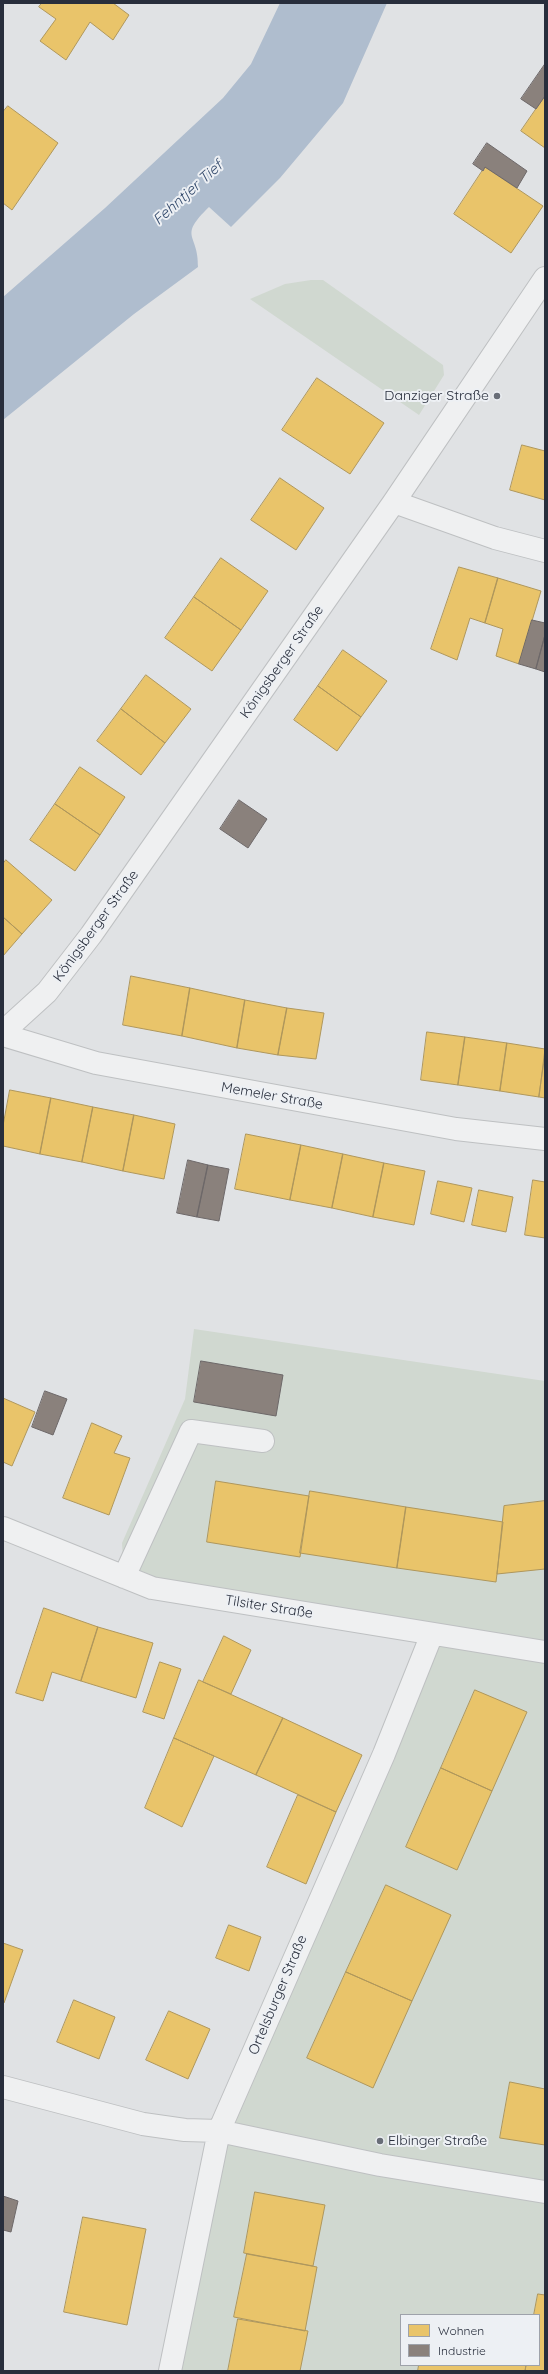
<!DOCTYPE html>
<meta charset="utf-8">
<style>
body{margin:0}
#map{position:relative;width:548px;height:2374px;overflow:hidden;background:#e0e2e4;font-family:Quicksand,sans-serif}
canvas{display:block}
.frame{position:absolute;inset:0;border:4px solid #282e3c;pointer-events:none}
.legend{position:absolute;left:400px;top:2314px;width:140px;height:52px;box-sizing:border-box;background:#edf0f4;border:1px solid #9ea2aa;margin:0;padding:5px 7px;list-style:none;font-size:12px;color:#282e3c}
.legend li{display:flex;align-items:center;gap:8px;height:20px}
.legend b{width:20px;border:1px solid #9ea2aa}
</style>
<div id="map">
<canvas width="548" height="2374"></canvas>
<div class="frame"></div>
<ul class="legend">
<li><b style="height:11px;background:#e9c46a"></b>Wohnen</li>
<li><b style="height:11px;background:#8a817c"></b>Industrie</li>
</ul>
</div>
<script>
const g = document.querySelector('canvas').getContext('2d');
g.lineJoin = 'round';
function fillPath(path, color) { g.fillStyle = color; g.fill(path, 'evenodd'); }
function stroke(path, color, width, dash) { g.strokeStyle = color; g.lineWidth = width; g.lineCap = dash ? 'butt' : 'round'; g.setLineDash(dash || []); g.stroke(path); }
function drawText(font, color, halo, rows, align = 'center') {
  g.font = font + ' Quicksand,sans-serif'; g.lineWidth = 4; g.setLineDash([]); g.textBaseline = 'middle'; g.strokeStyle = halo; g.fillStyle = color; for (const [text, x, y, turn = 0] of rows) {
    g.save(); g.translate(x, y); g.rotate((+turn || 0) * Math.PI / 180); g.textAlign = isNaN(turn) ? turn : align; if (halo) g.strokeText(text, 0, 0); g.fillText(text, 0, 0); g.restore();
  }
}
fillPath(new Path2D(`
 M 311,280 L 323,280 L 443,365 L 444,375 L 419,415 L 250,299 L 285,284 Z
 M 194,1329 L 545,1381 L 545,2371 L 170,2371 L 219,2131 L 432,1634 L 124,1577 L 122,1543 L 185,1399 ZM 401,2315 L 539,2315 L 539,2365 L 401,2365 Z`), '#d0d8d0');
fillPath(new Path2D(`
 M 280,3 L 387,3 L 343,103 L 280,178 L 231,227 L 209,207 C 177,238 199,233 198,267 L 134,314 L 3,420 L 3,297 L 105,208 L 223,98 L 251,64 Z`), '#afbdce');
const homes = new Path2D(`
 M 42,3 L 113,3 L 129,15 L 113,40 L 90,22 L 66,60 L 40,41 L 56,19 L 39,7 Z
 M 545,96 L 545,148 L 521,131 Z
 M 8,106 L 58,143 L 12,210 L 3,203 L 3,112 Z
 M 485,167 L 543,206 L 511,253 L 454,214 Z
 M 317,378 L 384,423 L 350,474 L 282,430 Z
 M 522,445 L 545,451 L 545,500 L 510,490 Z
 M 280,478 L 324,508 L 296,550 L 251,520 Z
 M 221,558 L 268,591 L 241,630 L 194,597 Z
 M 459,567 L 498,578 L 485,623 L 470,618 L 457,660 L 431,649 Z
 M 498,578 L 541,591 L 519,664 L 496,656 L 503,629 L 485,623 Z
 M 194,597 L 241,630 L 212,671 L 165,638 Z
 M 343,650 L 387,681 L 361,717 L 318,686 Z
 M 146,675 L 191,709 L 165,743 L 121,709 Z
 M 318,686 L 361,717 L 337,751 L 294,720 Z
 M 121,709 L 165,743 L 141,775 L 97,741 Z
 M 80,767 L 125,797 L 100,835 L 55,804 Z
 M 55,804 L 100,835 L 75,871 L 30,840 Z
 M 6,860 L 52,900 L 22,934 L 3,917 L 3,864 Z
 M 3,917 L 22,934 L 3,956 Z
 M 131,976 L 190,988 L 182,1036 L 123,1025 Z
 M 190,988 L 245,1000 L 237,1048 L 182,1036 Z
 M 245,1000 L 287,1008 L 278,1055 L 237,1048 Z
 M 287,1008 L 324,1013 L 316,1059 L 278,1055 Z
 M 427,1032 L 465,1037 L 458,1085 L 421,1080 Z
 M 465,1037 L 507,1043 L 500,1091 L 458,1085 Z
 M 507,1043 L 545,1049 L 539,1097 L 500,1091 Z
 M 545,1055 L 545,1098 L 539,1097 Z
 M 10,1090 L 51,1098 L 40,1154 L 3,1146 L 3,1126 Z
 M 51,1098 L 93,1107 L 82,1162 L 40,1154 Z
 M 93,1107 L 134,1115 L 123,1171 L 82,1162 Z
 M 134,1115 L 175,1124 L 164,1179 L 123,1171 Z
 M 246,1134 L 301,1145 L 290,1200 L 235,1189 Z
 M 301,1145 L 343,1154 L 332,1208 L 290,1200 Z
 M 343,1154 L 384,1163 L 373,1217 L 332,1208 Z
 M 384,1163 L 425,1171 L 414,1225 L 373,1217 Z
 M 533,1180 L 545,1182 L 545,1238 L 525,1235 Z
 M 438,1181 L 472,1188 L 464,1222 L 431,1214 Z
 M 479,1190 L 513,1197 L 506,1232 L 472,1225 Z
 M 3,1398 L 35,1412 L 12,1466 L 3,1462 Z
 M 92,1423 L 122,1436 L 114,1453 L 130,1458 L 109,1515 L 63,1498 Z
 M 216,1481 L 309,1496 L 300,1557 L 207,1542 Z
 M 310,1491 L 406,1507 L 397,1568 L 300,1553 Z
 M 545,1501 L 545,1569 L 497,1574 L 504,1506 Z
 M 406,1507 L 503,1522 L 496,1582 L 397,1568 Z
 M 44,1608 L 98,1627 L 81,1681 L 52,1672 L 43,1701 L 16,1693 Z
 M 98,1627 L 153,1643 L 136,1698 L 81,1681 Z
 M 224,1636 L 251,1650 L 231,1694 L 203,1682 Z
 M 160,1662 L 181,1669 L 164,1719 L 143,1712 Z
 M 199,1680 L 283,1718 L 256,1775 L 174,1738 Z
 M 475,1690 L 527,1712 L 492,1791 L 441,1768 Z
 M 283,1718 L 362,1755 L 336,1812 L 256,1775 Z
 M 174,1738 L 214,1756 L 182,1827 L 145,1808 Z
 M 441,1768 L 492,1791 L 457,1870 L 406,1847 Z
 M 298,1795 L 336,1812 L 306,1884 L 267,1867 Z
 M 386,1885 L 451,1915 L 412,2001 L 346,1972 Z
 M 229,1925 L 261,1937 L 249,1971 L 216,1958 Z
 M 3,1943 L 23,1950 L 4,2003 L 3,2003 Z
 M 346,1972 L 412,2001 L 373,2088 L 307,2058 Z
 M 74,2000 L 115,2017 L 99,2059 L 57,2042 Z
 M 169,2011 L 210,2029 L 188,2079 L 146,2060 Z
 M 510,2082 L 545,2089 L 545,2145 L 500,2138 Z
 M 255,2192 L 325,2205 L 313,2266 L 244,2253 Z
 M 83,2217 L 146,2229 L 127,2325 L 64,2312 Z
 M 247,2254 L 317,2267 L 305,2331 L 234,2317 Z
 M 538,2294 L 545,2295 L 545,2371 L 525,2371 L 526,2365 L 539,2365 L 539,2315 L 534,2315 Z
 M 238,2319 L 308,2331 L 300,2371 L 228,2371 Z
 M 419,2365 L 526,2365 L 525,2371 L 418,2371 Z`);
fillPath(homes, '#e9c46a');
stroke(homes, '#af975c', 1);
const industry = new Path2D(`
 M 545,64 L 545,96 L 536,109 L 521,99 Z
 M 487,143 L 527,171 L 517,188 L 485,167 L 483,171 L 473,164 Z
 M 532,620 L 545,623 L 545,635 L 536,669 L 519,664 Z
 M 545,635 L 545,672 L 536,669 Z
 M 239,800 L 267,819 L 248,848 L 220,829 Z
 M 188,1160 L 208,1165 L 197,1217 L 177,1213 Z
 M 208,1165 L 229,1169 L 219,1221 L 197,1217 Z
 M 201,1361 L 283,1375 L 276,1416 L 194,1402 Z
 M 45,1391 L 67,1399 L 53,1435 L 32,1427 Z
 M 3,2196 L 18,2201 L 11,2232 L 3,2230 Z`);
fillPath(industry, '#8a817c');
stroke(industry, '#6d6869', 1);
const minor = new Path2D(`
 M 394,502 L 495,538 L 545,551
 M 3,1032 L 47,992 L 91,935 L 394,502 L 545,278
 M 3,1035 L 96,1063 L 456,1129 L 545,1139
 M 3,1528 L 152,1588 L 545,1652
 M 124,1577 L 191,1431 L 263,1441
 M 3,2087 L 143,2124 L 185,2130 L 219,2131 L 380,2165 L 545,2192
 M 170,2371 L 219,2131 L 384,1754 L 432,1634`);
stroke(minor, '#bec0c2', 24);
stroke(minor, '#eff0f1', 22);
for (const [x, y, r, color] of [
 [497,396,4,"#686d77"],
 [380,2141,4,"#686d77"]
]) { const dot = new Path2D(); dot.arc(x, y, r, 0, 2 * Math.PI); g.fillStyle = color; g.fill(dot); stroke(dot, '#edf0f4', 1.5); }
drawText('14px', '#282e3c', '#edf0f4', [
 ["Danziger Straße",489,396],
 ["Elbinger Straße",388,2141,"left"]
], 'right');
drawText('14px', '#282e3c', '#edf0f4', [
 ["Königsberger Straße",282,662,-55],
 ["Königsberger Straße",96,926,-54],
 ["Memeler Straße",272,1096,10],
 ["Tilsiter Straße",269,1607,9],
 ["Ortelsburger Straße",278,1995,-67]
]);
drawText('italic 15px', '#354b6d', '#edf0f4', [
 ["Fehntjer Tief",188,193,-42]
]);
</script>
